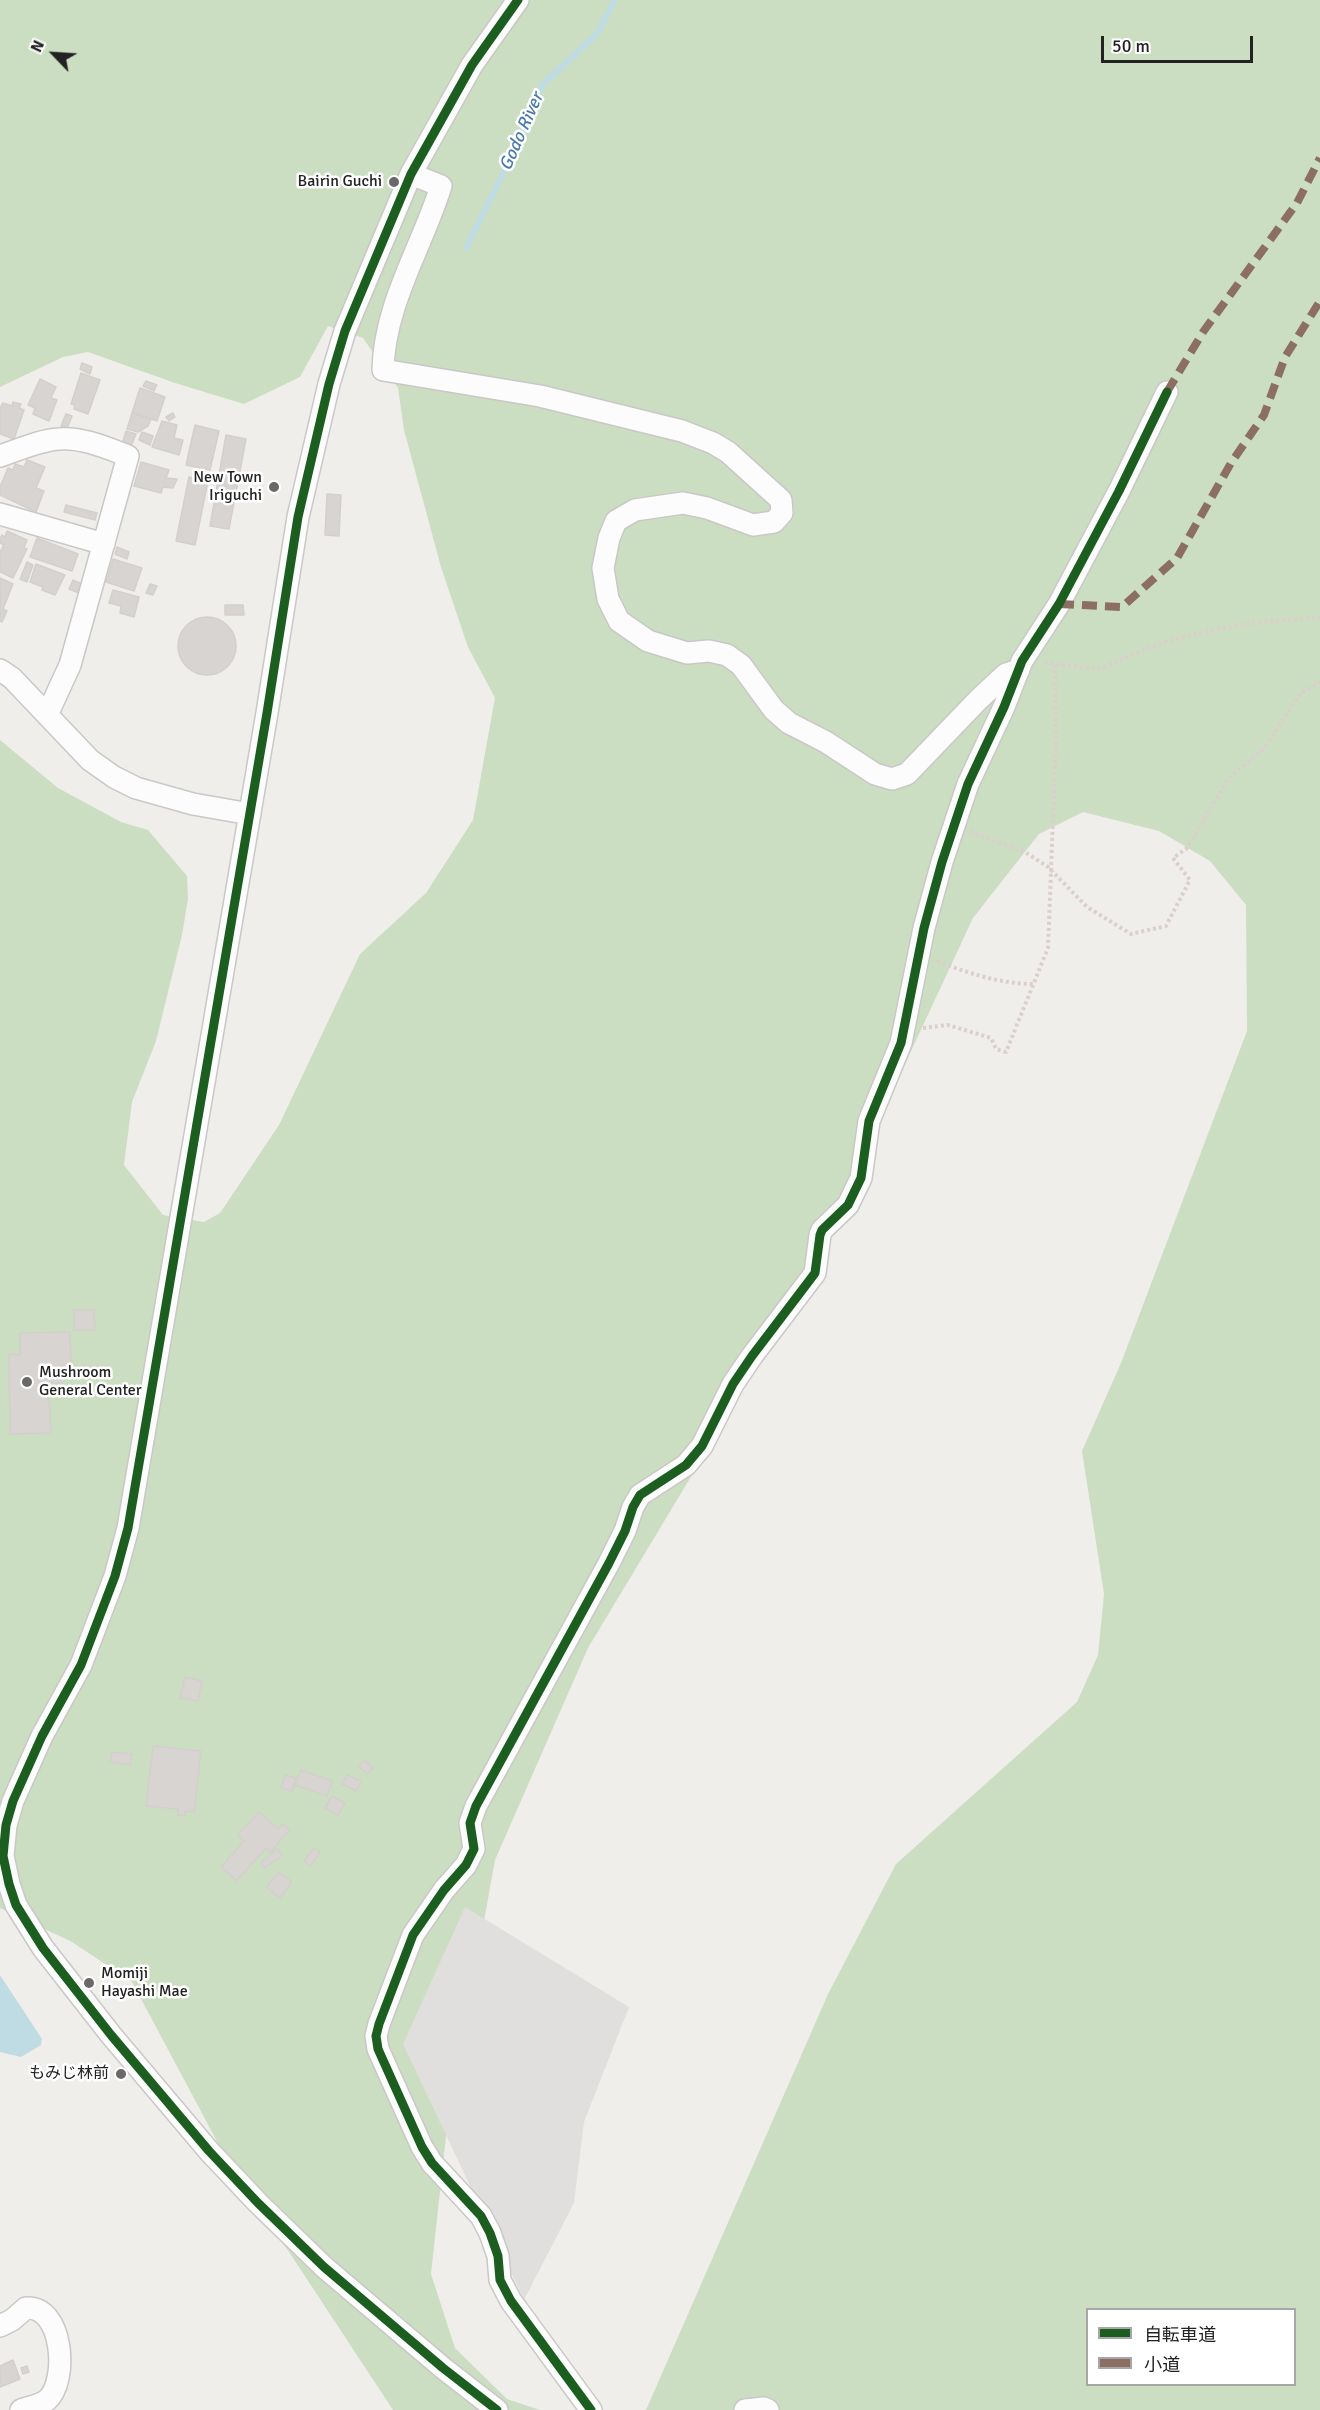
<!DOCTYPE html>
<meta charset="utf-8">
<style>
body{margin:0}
#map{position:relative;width:1320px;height:2410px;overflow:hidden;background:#f0eeeb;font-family:Signika,"Noto Sans JP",sans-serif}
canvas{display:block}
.legend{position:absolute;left:1086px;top:2308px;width:210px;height:78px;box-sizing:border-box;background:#fff;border:2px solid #a7a7a7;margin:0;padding:8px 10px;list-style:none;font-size:18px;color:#222}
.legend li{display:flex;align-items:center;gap:12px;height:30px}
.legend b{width:30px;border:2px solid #a7a7a7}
.north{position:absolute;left:24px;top:24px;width:60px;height:60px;-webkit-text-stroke:4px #fff;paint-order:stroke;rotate:295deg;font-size:16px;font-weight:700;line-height:24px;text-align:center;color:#222}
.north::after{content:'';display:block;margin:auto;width:21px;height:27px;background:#222;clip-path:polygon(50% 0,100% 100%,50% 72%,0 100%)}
.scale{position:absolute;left:1101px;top:36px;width:152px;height:27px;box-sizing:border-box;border:3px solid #222;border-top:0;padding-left:8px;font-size:18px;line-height:21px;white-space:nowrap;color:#222;-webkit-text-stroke:4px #fff;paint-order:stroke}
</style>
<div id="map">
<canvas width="1320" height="2410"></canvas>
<ul class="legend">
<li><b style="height:8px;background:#1b5e20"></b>自転車道</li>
<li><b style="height:8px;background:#8d6e63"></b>小道</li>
</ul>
<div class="north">N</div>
<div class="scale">50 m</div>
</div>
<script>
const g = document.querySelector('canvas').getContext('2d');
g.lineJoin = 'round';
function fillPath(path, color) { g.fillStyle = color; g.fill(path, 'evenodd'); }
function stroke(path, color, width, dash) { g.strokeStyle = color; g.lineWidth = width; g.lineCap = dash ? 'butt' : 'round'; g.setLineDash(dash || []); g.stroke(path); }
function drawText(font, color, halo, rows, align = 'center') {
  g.font = font + ' Signika,"Noto Sans JP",sans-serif'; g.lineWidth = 5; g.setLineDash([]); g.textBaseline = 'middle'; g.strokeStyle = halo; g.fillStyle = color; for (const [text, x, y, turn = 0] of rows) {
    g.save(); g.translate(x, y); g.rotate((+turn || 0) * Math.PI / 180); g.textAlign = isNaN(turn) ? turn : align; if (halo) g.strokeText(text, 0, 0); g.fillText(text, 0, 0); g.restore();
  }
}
fillPath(new Path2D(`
 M 0,0 L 1320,0 L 1320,2410 L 646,2410 L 828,1994 L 896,1864 L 1077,1702 L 1098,1655 L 1104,1594 L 1082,1451 L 1121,1363 L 1247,1031 L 1246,905 L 1210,861 L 1159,831 L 1083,812 L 1039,834 L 973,918 L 851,1180 L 695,1470 L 588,1648 L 495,1860 L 447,2127 L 431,2274 L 455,2348 L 507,2399 L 540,2410 L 393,2410 L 220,2147 L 132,1982 L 72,1942 L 0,1908 L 0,740 L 58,788 L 121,822 L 148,830 L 187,876 L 188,899 L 182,935 L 156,1041 L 132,1102 L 124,1165 L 163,1215 L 204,1222 L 220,1213 L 279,1125 L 360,954 L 426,893 L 473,820 L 495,698 L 468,647 L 441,567 L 404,430 L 398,388 L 363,338 L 328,326 L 300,377 L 244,404 L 175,383 L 88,352 L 63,357 L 0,387 ZM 1088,2310 L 1294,2310 L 1294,2384 L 1088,2384 Z`), '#cbdec1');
fillPath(new Path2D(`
 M 465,1907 L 629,2007 L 584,2122 L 574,2203 L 524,2300 L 403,2044 Z`), '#e0dfde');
fillPath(new Path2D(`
 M 0,1975 L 42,2039 L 41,2045 L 21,2057 L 0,2052 Z`), '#bfdbe3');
stroke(new Path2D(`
 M 466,248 L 524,132 L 543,84 L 597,34 L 615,0`), '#bfdbe3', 6);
const building = new Path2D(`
 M 82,363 L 92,367 L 90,374 L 80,369 Z
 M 81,373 L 100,380 L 88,414 L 74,409 L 75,405 L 71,404 Z
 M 40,379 L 56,387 L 51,398 L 57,400 L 49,421 L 33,414 L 35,408 L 28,405 Z
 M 146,381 L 157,385 L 154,391 L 143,386 Z
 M 140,388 L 165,397 L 157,421 L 132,413 Z
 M 13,402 L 21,404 L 19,408 L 24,410 L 14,439 L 0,434 L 0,408 L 3,403 L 12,406 Z
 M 132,413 L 151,419 L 148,426 L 138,432 L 127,429 Z
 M 173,413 L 175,417 L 169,421 L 166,417 Z
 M 66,414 L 72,416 L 67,429 L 61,426 Z
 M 162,421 L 177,425 L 174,438 L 183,440 L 179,455 L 152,447 Z
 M 195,425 L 219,431 L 210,470 L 186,465 Z
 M 126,431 L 136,434 L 132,444 L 123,441 Z
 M 142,432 L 153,436 L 150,445 L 139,440 Z
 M 226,435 L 246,439 L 229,529 L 210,526 Z
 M 27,460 L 45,467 L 36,488 L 44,491 L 36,512 L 0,495 L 0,487 L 8,468 L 13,470 L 15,464 L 24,467 Z
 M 141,462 L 169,470 L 166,478 L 177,479 L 173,488 L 163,487 L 161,493 L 134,486 Z
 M 189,477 L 208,481 L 195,545 L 176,541 Z
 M 327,494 L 341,495 L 339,536 L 325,535 Z
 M 66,505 L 97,513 L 95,520 L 64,512 Z
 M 7,531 L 27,540 L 24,548 L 27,549 L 13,578 L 0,572 L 0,552 L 4,545 L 0,543 L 0,539 L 2,535 L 5,537 Z
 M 37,538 L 78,554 L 72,571 L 30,557 Z
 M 117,547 L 129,552 L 127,559 L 115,554 Z
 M 113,559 L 142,568 L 134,591 L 106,582 Z
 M 27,562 L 33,565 L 27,582 L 20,579 Z
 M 36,564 L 65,575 L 55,595 L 42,590 L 43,587 L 30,582 Z
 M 0,578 L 13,584 L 3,609 L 7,611 L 2,622 L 0,621 Z
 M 73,580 L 82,584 L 79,593 L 69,589 Z
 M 150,584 L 157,586 L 153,595 L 146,593 Z
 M 113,590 L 139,597 L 134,617 L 120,613 L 121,606 L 109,603 Z
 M 225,605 L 243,605 L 244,615 L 225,615 Z
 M178 646a29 29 0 1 1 58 0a29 29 0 1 1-58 0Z
 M 74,1310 L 94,1310 L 95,1330 L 74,1330 Z
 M 70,1332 L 71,1371 L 65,1370 L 64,1383 L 50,1383 L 50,1388 L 44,1389 L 44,1397 L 49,1396 L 51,1433 L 10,1434 L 9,1354 L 20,1355 L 20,1333 Z
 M 185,1677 L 202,1681 L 198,1701 L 180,1698 Z
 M 153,1746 L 201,1751 L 194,1812 L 185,1811 L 185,1816 L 178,1815 L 178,1809 L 146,1806 Z
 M 112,1752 L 132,1754 L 130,1765 L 110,1762 Z
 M 365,1760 L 373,1769 L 367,1774 L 359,1766 Z
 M 301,1770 L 332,1781 L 327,1796 L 295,1785 Z
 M 285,1775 L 296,1778 L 292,1791 L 281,1788 Z
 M 347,1775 L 361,1781 L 356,1791 L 342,1784 Z
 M 332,1796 L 345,1803 L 338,1815 L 325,1808 Z
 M 259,1812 L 278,1829 L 283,1824 L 290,1830 L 270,1852 L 266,1848 L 236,1881 L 221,1867 L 244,1841 L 238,1835 Z
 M 314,1848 L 320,1852 L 310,1866 L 304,1861 Z
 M 277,1849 L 282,1855 L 265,1868 L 261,1862 Z
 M 279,1872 L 292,1882 L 280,1898 L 266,1887 Z
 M 13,2360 L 20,2379 L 0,2387 L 0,2366 Z
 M 27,2366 L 29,2372 L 23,2374 L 21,2368 Z`);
fillPath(building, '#d7d4d2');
stroke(building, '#d3d0cc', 1.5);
const minor = new Path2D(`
 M 411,174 L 441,186 C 422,247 384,305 383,370 L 540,396 L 682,431 L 713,443 L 728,452 L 781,500 L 782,513 L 774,522 L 753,525 L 707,508 L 683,503 L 635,510 L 616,521 L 609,538 L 603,568 L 608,599 L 619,621 L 648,641 L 687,653 L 709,651 L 727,655 L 741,665 L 774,710 L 789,723 L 826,742 L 875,774 L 892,779 L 907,774 L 979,699 L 1006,674 L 1019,670
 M 0,456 C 18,450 40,440 59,439 C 82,437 107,448 128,456 L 70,665 L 47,715
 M 0,514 L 104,544
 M 0,670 L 12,678 L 90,760 L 114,777 L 136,788 L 193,804 L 250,814
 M 0,2326 L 12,2320 L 26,2308 C 63,2305 69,2381 47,2400 C 41,2405 29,2407 21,2410
 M 497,2410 L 443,2368 L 324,2267 L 258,2203 L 209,2151 L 111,2035 L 43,1948 L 16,1905 L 9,1884 L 3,1856 L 6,1825 L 13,1801 L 42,1736 L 81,1665 L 115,1576 L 128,1528 L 267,713 L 298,517 L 329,384 L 345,331 L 411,174 L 472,65 L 518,0
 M 591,2410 L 511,2301 L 500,2280 L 498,2256 L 490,2233 L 481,2216 L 432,2163 L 422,2147 L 378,2049 L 376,2036 L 379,2024 L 413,1935 L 444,1890 L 466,1865 L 474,1849 L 470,1823 L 476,1806 L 609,1563 L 625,1531 L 633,1507 L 640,1495 L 686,1465 L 702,1446 L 733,1384 L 752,1356 L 809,1281 L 815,1273 L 820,1235 L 822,1230 L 848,1205 L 861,1178 L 869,1121 L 901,1043 L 924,928 L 942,862 L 968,784 L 1004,707 L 1022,661 L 1059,604 L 1119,491 L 1167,392
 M 745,2410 L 764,2408 L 768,2410`);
stroke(minor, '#c9c8c7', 24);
stroke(new Path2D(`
 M 1044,663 L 1098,669 L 1164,642 L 1213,630 L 1260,622 L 1320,617
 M 970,832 L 1025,852 L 1048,867 L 1087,907 L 1131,934 L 1166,926 L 1190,880 L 1173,858 L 1187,848 L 1228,779 L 1264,748 L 1301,693 L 1320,682
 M 937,961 C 968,973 1000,984 1034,984
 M 923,1028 L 948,1025 L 991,1038 L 996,1049 L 1006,1052 L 1048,948 L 1056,741 L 1055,665`), '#dccecd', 4, [3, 3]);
stroke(minor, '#fdfcfc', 21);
stroke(new Path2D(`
 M 1167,392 L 1203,332 L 1297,203 L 1320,158
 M 1059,604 L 1122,607 L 1177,558 L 1231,463 L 1264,415 L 1285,357 L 1320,301`), '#8d6e63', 8, [15, 8]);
stroke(new Path2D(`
 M 497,2410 L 443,2368 L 324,2267 L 258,2203 L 209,2151 L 111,2035 L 43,1948 L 16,1905 L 9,1884 L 3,1856 L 6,1825 L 13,1801 L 42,1736 L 81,1665 L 115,1576 L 128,1528 L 267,713 L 298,517 L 329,384 L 345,331 L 411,174 L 472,65 L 518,0
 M 591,2410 L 511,2301 L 500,2280 L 498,2256 L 490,2233 L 481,2216 L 432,2163 L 422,2147 L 378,2049 L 376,2036 L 379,2024 L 413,1935 L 444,1890 L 466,1865 L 474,1849 L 470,1823 L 476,1806 L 609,1563 L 625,1531 L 633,1507 L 640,1495 L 686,1465 L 702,1446 L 733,1384 L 752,1356 L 809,1281 L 815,1273 L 820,1235 L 822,1230 L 848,1205 L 861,1178 L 869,1121 L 901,1043 L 924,928 L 942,862 L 968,784 L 1004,707 L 1022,661 L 1059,604 L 1119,491 L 1167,392`), '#1b5e20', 9);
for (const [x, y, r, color] of [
 [394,182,6,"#6a6968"],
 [274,487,6,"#6a6968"],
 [27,1382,6,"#6a6968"],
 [89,1983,6,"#6a6968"],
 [121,2074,6,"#6a6968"]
]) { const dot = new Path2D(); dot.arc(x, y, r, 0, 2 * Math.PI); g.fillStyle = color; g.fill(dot); stroke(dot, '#fff', 2); }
drawText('16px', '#222', '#fff', [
 ["Bairin Guchi",382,182],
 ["New Town",262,478],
 ["Iriguchi",262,496],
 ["Mushroom",39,1373,"left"],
 ["General Center",39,1391,"left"],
 ["Momiji",101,1974,"left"],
 ["Hayashi Mae",101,1992,"left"],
 ["もみじ林前",109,2074]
], 'right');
drawText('italic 18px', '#4a7aab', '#fff', [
 ["Godo River",522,132,-66]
]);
</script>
